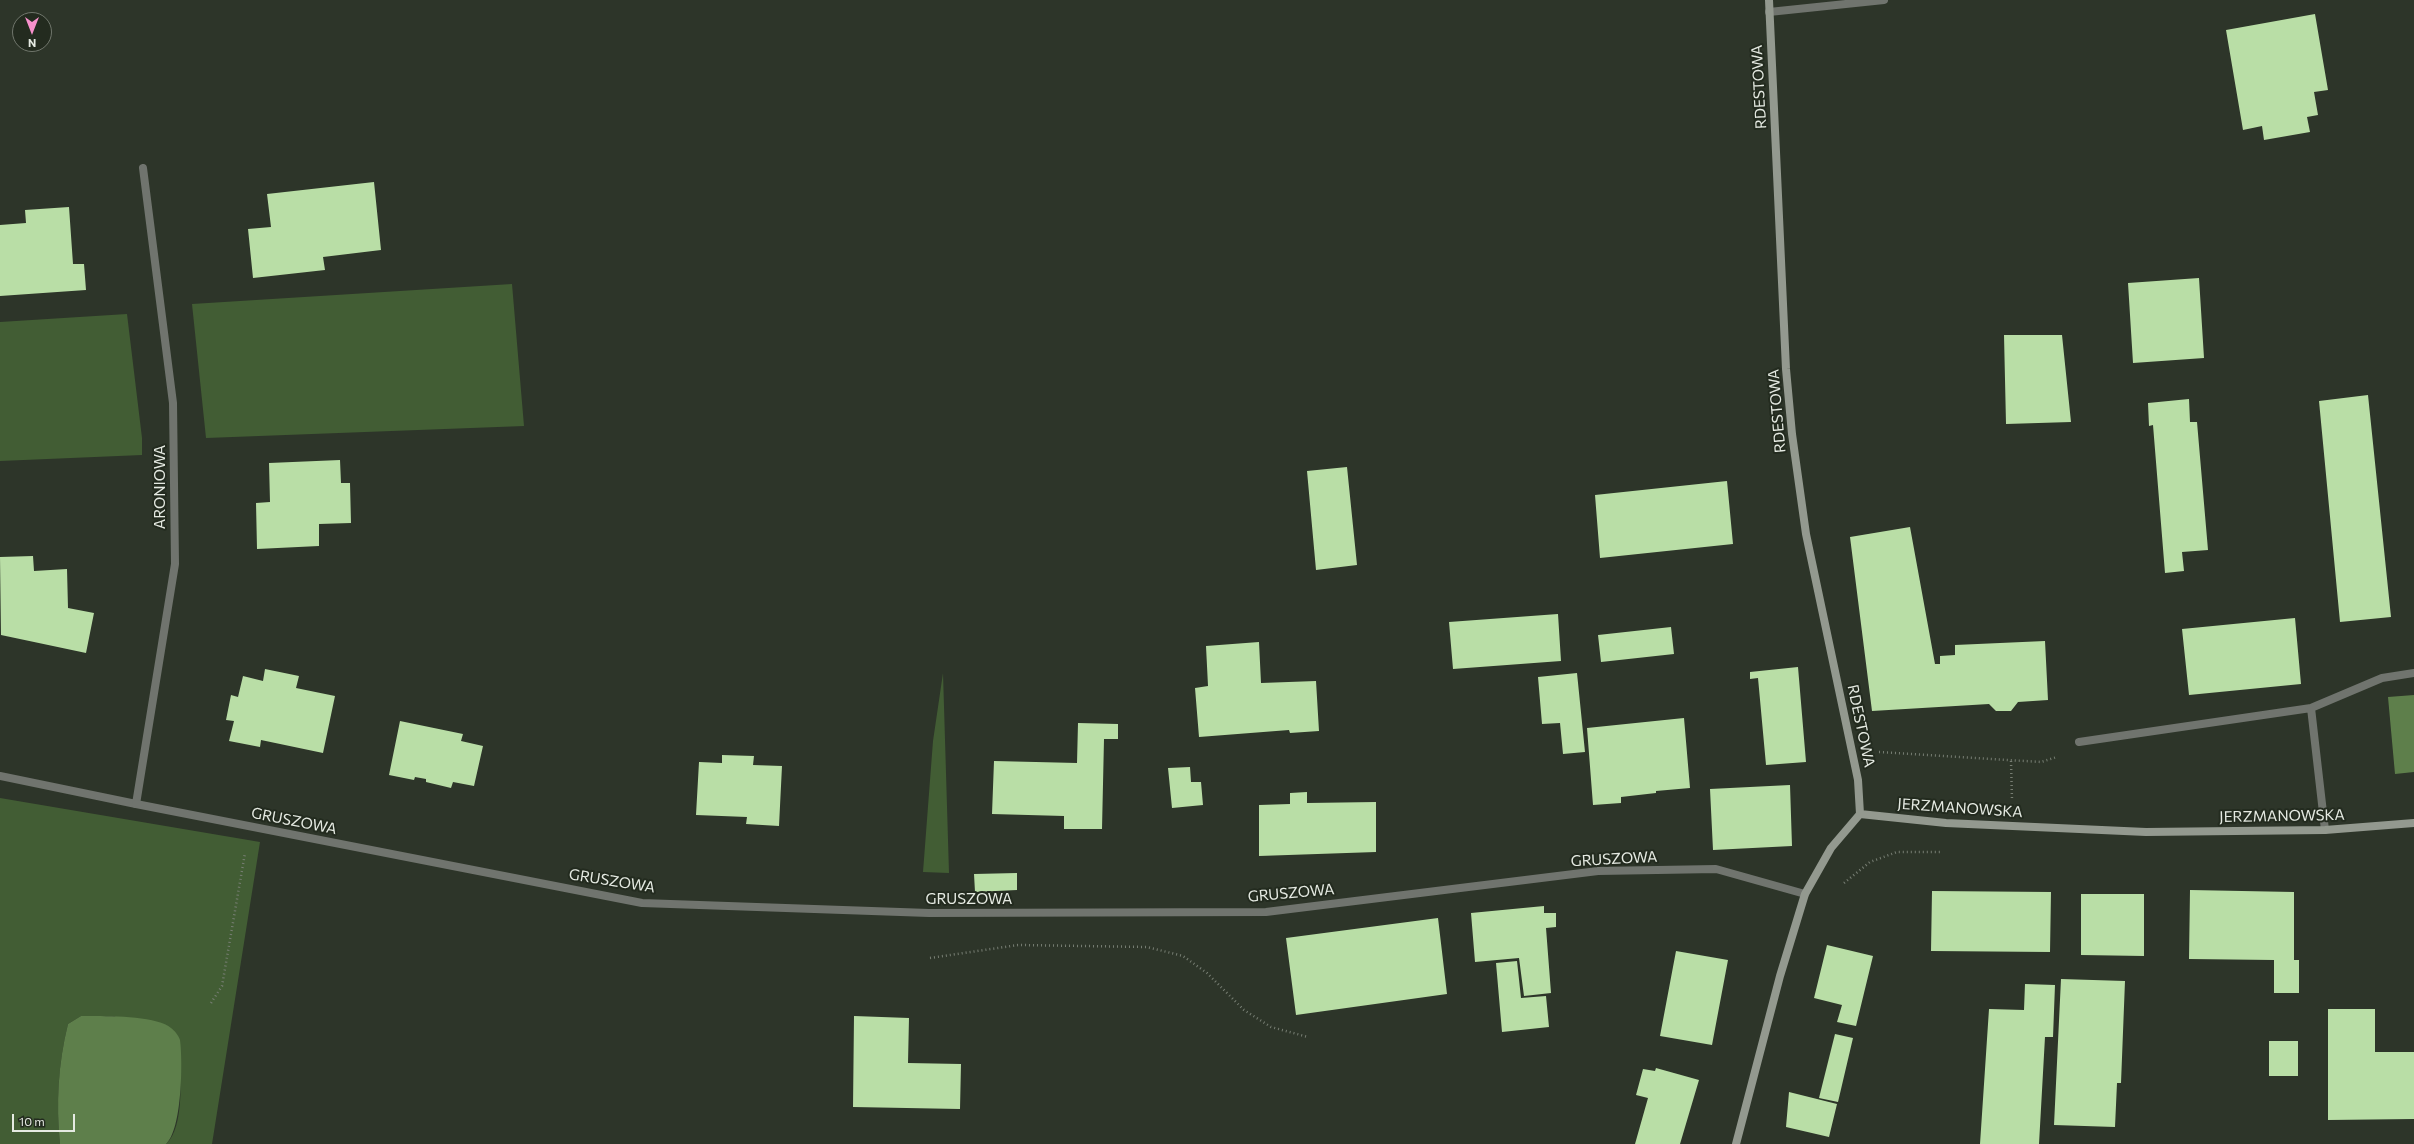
<!DOCTYPE html>
<style>
body{margin:0}
#map{position:relative;width:2414px;height:1144px;overflow:hidden;background:#2d3529;font-family:Commissioner,sans-serif}
canvas{display:block}
.north{position:absolute;left:12px;top:12px;width:40px;height:40px;box-sizing:border-box;background:#232b1f;border:1px solid #71776d;border-radius:50%;rotate:180deg;font-size:11px;font-weight:700;line-height:16px;text-align:center;color:#e5eae2}
.north::after{content:'';display:block;margin:auto;width:14px;height:18px;background:#f890cc;clip-path:polygon(50% 0,100% 100%,50% 72%,0 100%)}
.scale{position:absolute;left:12px;top:1114px;width:63px;height:18px;box-sizing:border-box;border:2px solid #e5eae2;border-top:0;padding-left:5px;font-size:12px;line-height:14px;white-space:nowrap;color:#e5eae2;-webkit-text-stroke:3px #232b1f;paint-order:stroke}
</style>
<div id="map">
<canvas width="2414" height="1144"></canvas>
<div class="north">N</div>
<div class="scale">10 m</div>
</div>
<script>
const g = document.querySelector('canvas').getContext('2d');
g.lineJoin = 'round';
function fillPath(path, color) { g.fillStyle = color; g.fill(path, 'evenodd'); }
function stroke(path, color, width, dash) { g.strokeStyle = color; g.lineWidth = width; g.lineCap = dash ? 'butt' : 'round'; g.setLineDash(dash || []); g.stroke(path); }
function drawText(font, color, halo, rows, align = 'center') {
  g.font = font + ' Commissioner,sans-serif'; g.lineWidth = 4; g.setLineDash([]); g.textBaseline = 'middle'; g.strokeStyle = halo; g.fillStyle = color; for (const [text, x, y, turn = 0] of rows) {
    g.save(); g.translate(x, y); g.rotate((+turn || 0) * Math.PI / 180); g.textAlign = isNaN(turn) ? turn : align; if (halo) g.strokeText(text, 0, 0); g.fillText(text, 0, 0); g.restore();
  }
}
fillPath(new Path2D(`
 M 512,284 L 524,426 L 206,438 L 192,304 Z
 M 127,314 L 142,438 L 142,455 L 0,461 L 0,322 Z
 M 943,673 L 949,873 L 923,872 L 933,741 Z
 M 0,798 L 260,842 L 212,1144 L 166,1144 C 185,1127 180,1076 180,1052 L 114,1016 L 81,1016 L 68,1024 C 58,1064 56,1104 60,1144 L 0,1144 Z`), '#425d34');
fillPath(new Path2D(`
 M 2414,695 L 2414,772 L 2395,774 L 2388,697 Z
 M 81,1016 C 101,1016 157,1015 171,1028 C 174,1030 179,1036 180,1040 C 183,1062 182,1130 166,1144 L 60,1144 C 56,1104 58,1064 68,1024 Z`), '#5e7f4b');
fillPath(new Path2D(`
 M 2315,14 L 2328,90 L 2314,92 L 2318,115 L 2307,117 L 2310,132 L 2264,140 L 2262,126 L 2243,130 L 2226,30 Z
 M 374,182 L 381,250 L 323,257 L 325,270 L 253,278 L 248,229 L 271,227 L 267,194 Z
 M 69,207 L 73,264 L 84,264 L 86,290 L 0,296 L 0,225 L 26,223 L 25,210 Z
 M 2199,278 L 2204,358 L 2133,363 L 2128,283 Z
 M 2004,335 L 2062,335 L 2071,422 L 2006,424 Z
 M 2368,395 L 2391,617 L 2340,622 L 2319,401 Z
 M 2189,399 L 2190,422 L 2197,422 L 2208,550 L 2182,552 L 2184,571 L 2165,573 L 2153,425 L 2149,426 L 2148,403 Z
 M 340,460 L 341,483 L 350,483 L 351,523 L 319,524 L 319,546 L 257,549 L 256,503 L 270,502 L 269,463 Z
 M 1347,467 L 1357,565 L 1316,570 L 1307,471 Z
 M 1727,481 L 1733,544 L 1600,558 L 1595,495 Z
 M 1910,527 L 1935,664 L 1940,664 L 1940,656 L 1955,655 L 1955,645 L 2045,641 L 2048,700 L 2018,702 L 2011,711 L 1996,711 L 1989,704 L 1872,711 L 1850,537 Z
 M 33,556 L 34,571 L 67,569 L 68,608 L 94,613 L 86,653 L 1,635 L 0,557 Z
 M 1558,614 L 1561,661 L 1453,669 L 1449,622 Z
 M 2295,618 L 2301,684 L 2189,695 L 2182,629 Z
 M 1671,627 L 1674,654 L 1601,662 L 1598,635 Z
 M 1259,642 L 1261,683 L 1316,681 L 1319,731 L 1290,733 L 1289,730 L 1199,737 L 1195,688 L 1208,686 L 1206,646 Z
 M 1798,667 L 1806,762 L 1766,765 L 1758,678 L 1750,679 L 1750,672 Z
 M 265,669 L 299,676 L 296,688 L 335,696 L 323,753 L 261,740 L 260,747 L 229,741 L 234,721 L 226,720 L 231,695 L 238,697 L 243,676 L 263,681 Z
 M 1577,673 L 1585,752 L 1563,754 L 1560,723 L 1542,724 L 1538,677 Z
 M 1684,718 L 1690,788 L 1656,791 L 1656,793 L 1621,797 L 1621,803 L 1593,805 L 1587,728 Z
 M 400,721 L 463,734 L 461,741 L 483,746 L 474,786 L 453,782 L 451,788 L 426,782 L 426,779 L 415,777 L 414,780 L 389,775 Z
 M 1078,723 L 1118,724 L 1118,739 L 1104,739 L 1102,829 L 1064,829 L 1064,816 L 992,814 L 994,761 L 1077,763 Z
 M 722,755 L 754,756 L 753,765 L 782,766 L 779,826 L 746,824 L 747,817 L 696,815 L 699,762 L 722,763 Z
 M 1190,767 L 1191,782 L 1201,782 L 1203,805 L 1172,808 L 1168,768 Z
 M 1790,785 L 1792,846 L 1713,850 L 1710,789 Z
 M 1307,792 L 1307,803 L 1376,802 L 1376,852 L 1259,856 L 1259,805 L 1290,804 L 1290,793 Z
 M 1017,873 L 1017,890 L 975,892 L 974,874 Z
 M 2190,890 L 2294,892 L 2294,960 L 2299,960 L 2299,993 L 2274,993 L 2274,960 L 2189,959 Z
 M 1932,891 L 2051,892 L 2050,952 L 1931,951 Z
 M 2081,894 L 2144,894 L 2144,956 L 2081,955 Z
 M 1544,906 L 1544,913 L 1556,913 L 1556,927 L 1546,928 L 1551,993 L 1524,996 L 1519,958 L 1475,962 L 1471,913 Z
 M 1438,918 L 1447,994 L 1296,1015 L 1286,938 Z
 M 1827,945 L 1873,956 L 1856,1026 L 1837,1022 L 1842,1005 L 1814,998 Z
 M 1676,951 L 1728,960 L 1712,1045 L 1660,1036 Z
 M 1517,961 L 1521,998 L 1546,996 L 1549,1027 L 1502,1032 L 1496,963 Z
 M 2061,979 L 2125,981 L 2121,1083 L 2117,1083 L 2115,1127 L 2054,1125 Z
 M 2025,984 L 2055,985 L 2053,1037 L 2045,1037 L 2039,1144 L 1980,1144 L 1989,1009 L 2024,1010 Z
 M 2328,1009 L 2375,1009 L 2375,1052 L 2414,1052 L 2414,1119 L 2328,1120 Z
 M 854,1016 L 909,1018 L 908,1063 L 961,1064 L 960,1109 L 853,1107 Z
 M 1835,1034 L 1853,1038 L 1838,1102 L 1819,1098 Z
 M 2269,1041 L 2298,1041 L 2298,1076 L 2269,1076 Z
 M 1656,1068 L 1699,1080 L 1680,1144 L 1635,1144 L 1648,1098 L 1636,1095 L 1643,1069 L 1655,1071 Z
 M 1789,1092 L 1837,1104 L 1829,1137 L 1786,1127 Z`), '#b9dea6');
stroke(new Path2D(`
 M 1879,752 L 2041,762 L 2057,757
 M 2011,761 L 2012,800
 M 1844,883 L 1870,862 L 1897,852 L 1940,852
 M 930,958 L 1018,945 L 1147,947 L 1183,956 L 1207,973 L 1244,1010 L 1271,1027 L 1308,1037
 M 211,1003 L 222,986 L 245,853`), '#777e73', 2.5, [1, 3]);
stroke(new Path2D(`
 M 0,776 L 136,804 L 175,564 L 173,403 L 143,168`), '#70746e', 8);
stroke(new Path2D(`
 M 1769,12 L 1884,0
 M 2311,708 L 2325,830
 M 2079,742 L 2311,708 L 2382,678 L 2414,673
 M 136,804 L 642,903 L 929,913 L 1266,912 L 1598,871 L 1716,869 L 1805,894`), '#70746e', 8);
stroke(new Path2D(`
 M 1769,0 L 1786,369 L 1792,434 L 1806,534 L 1858,780 L 1860,814
 M 1860,814 L 1946,823 L 2146,832 L 2325,830 L 2414,823
 M 1736,1144 L 1780,976 L 1805,894 L 1831,848 L 1860,814`), '#93998f', 8);
drawText('15px', '#e5eae2', '#232b1f', [
 ["RDESTOWA",1759,87,-93],
 ["RDESTOWA",1777,411,-95],
 ["ARONIOWA",160,487,-90],
 ["RDESTOWA",1861,726,78],
 ["JERZMANOWSKA",1960,808,4],
 ["JERZMANOWSKA",2282,816,-1],
 ["GRUSZOWA",294,821,11],
 ["GRUSZOWA",1614,859,-3],
 ["GRUSZOWA",612,881,9],
 ["GRUSZOWA",1291,893,-5],
 ["GRUSZOWA",969,899]
]);
</script>
